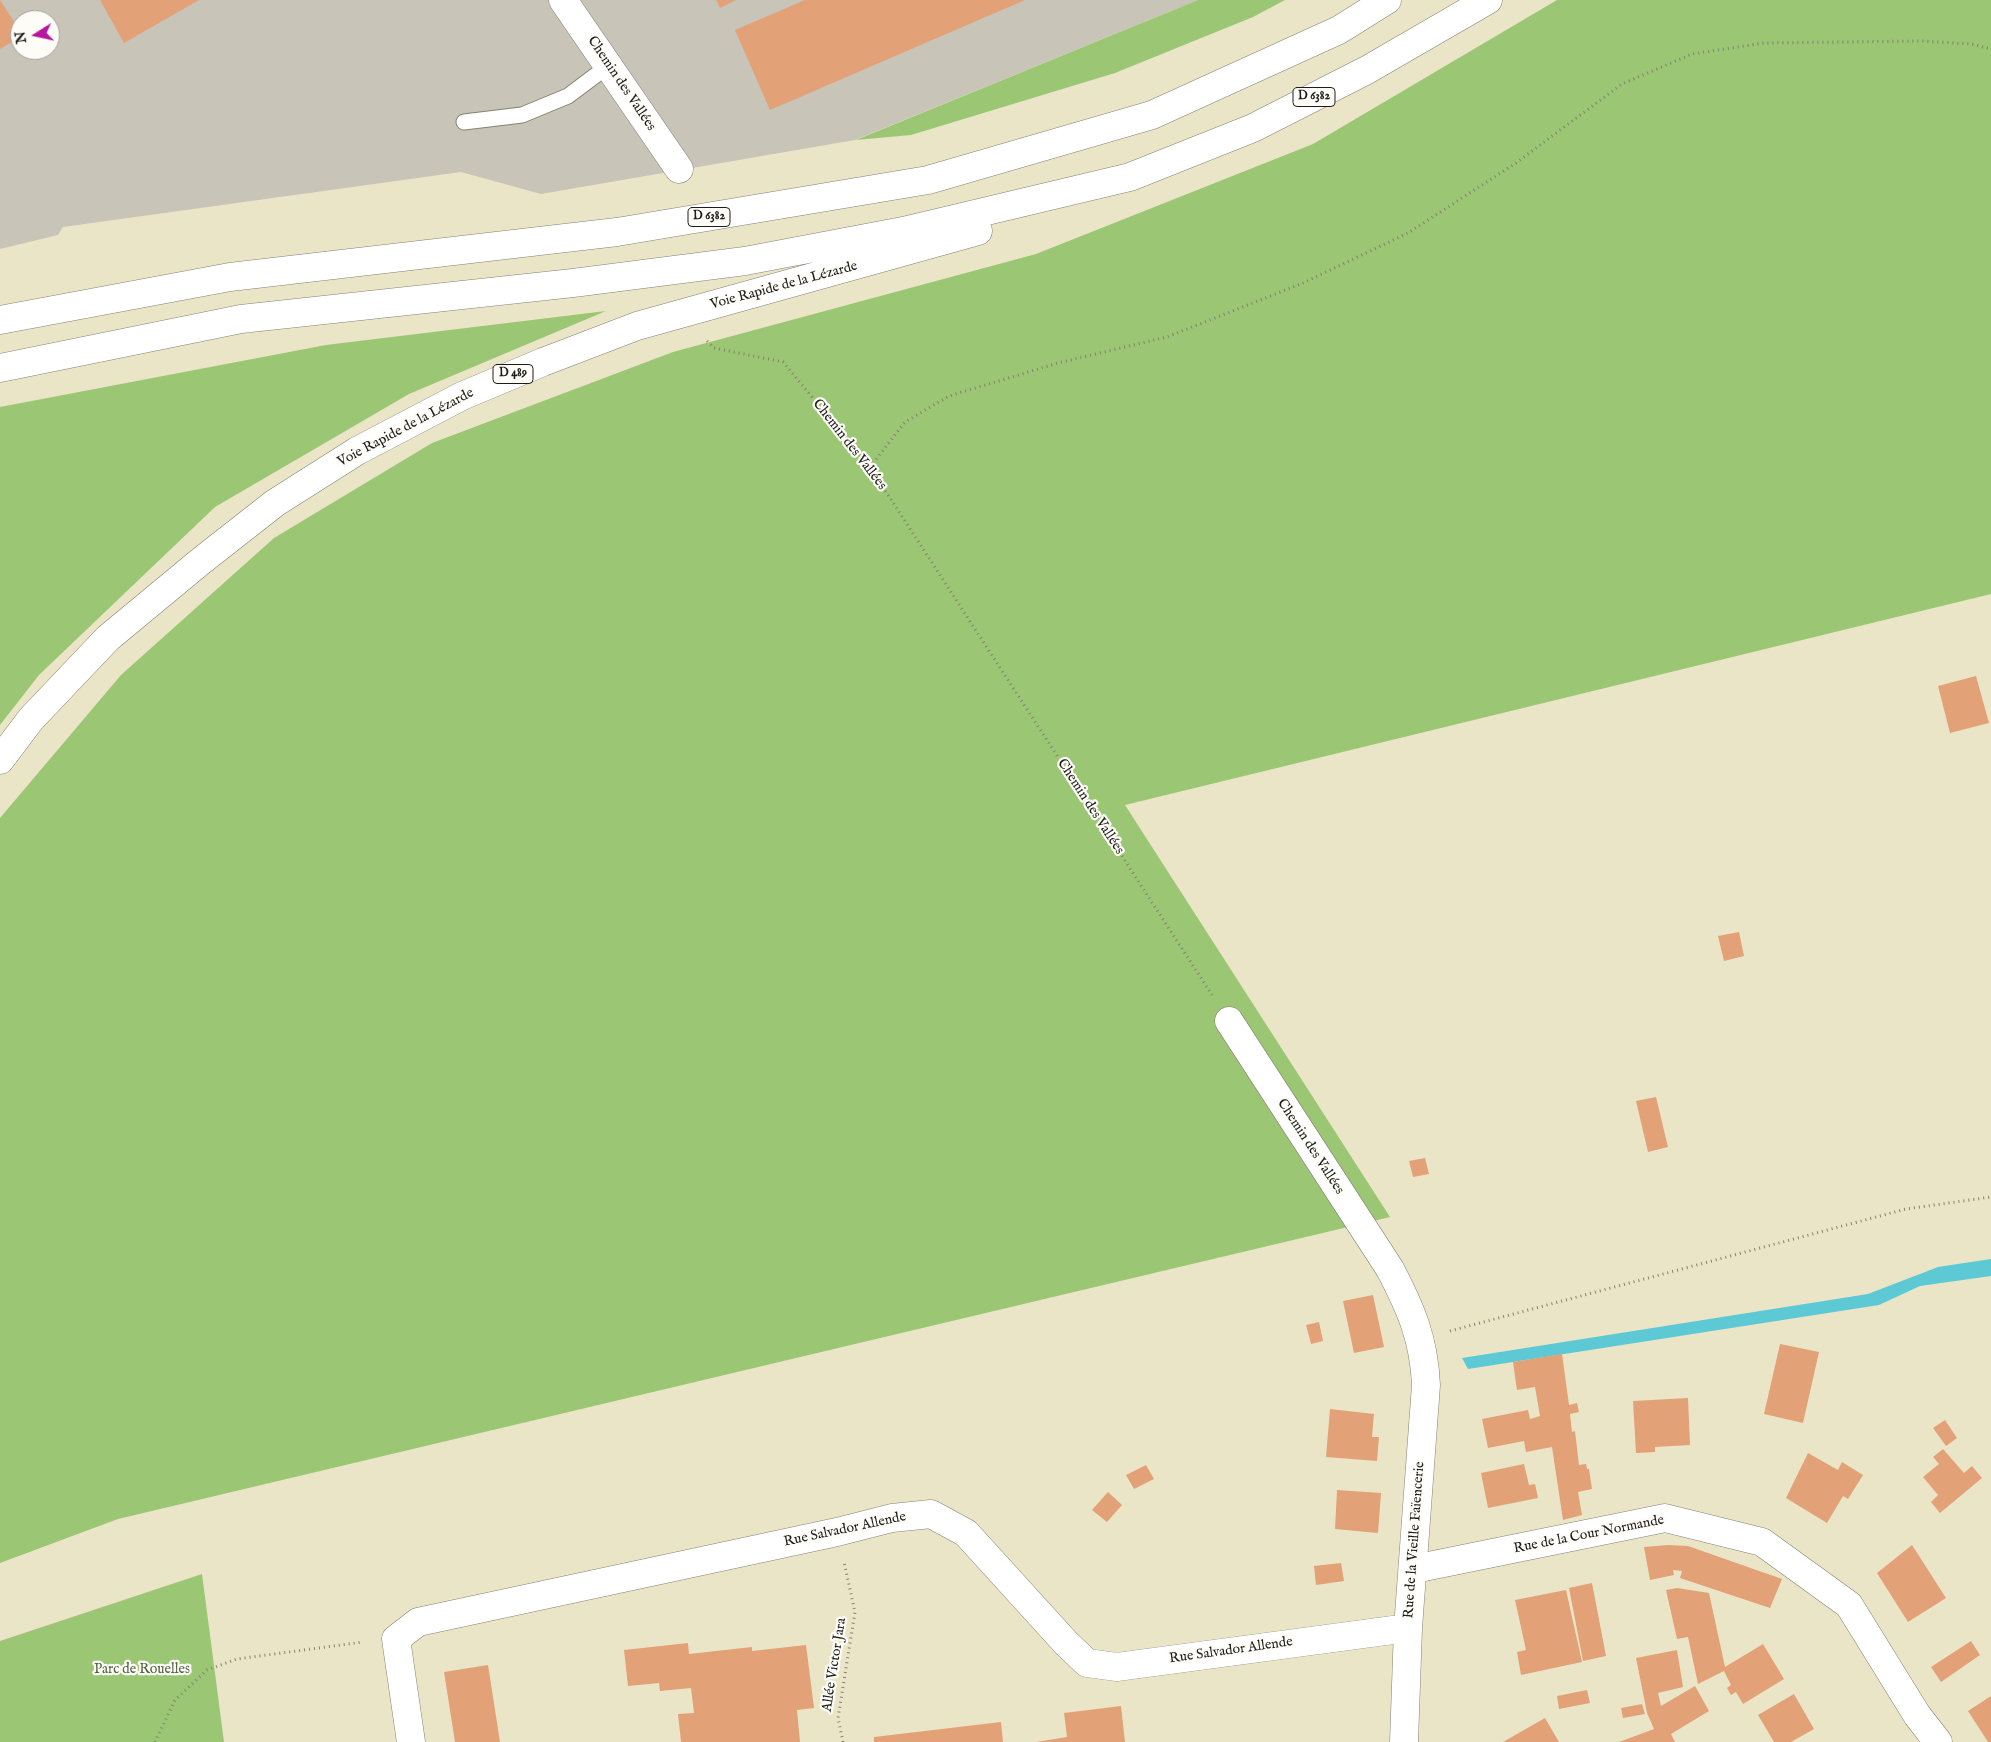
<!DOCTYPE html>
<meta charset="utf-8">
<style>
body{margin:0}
#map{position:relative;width:1991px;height:1742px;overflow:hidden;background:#ebe5c8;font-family:"IM FELL English",serif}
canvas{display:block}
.north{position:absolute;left:10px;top:10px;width:50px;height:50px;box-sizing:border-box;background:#fdfcf7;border:1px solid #a3a29f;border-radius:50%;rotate:260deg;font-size:14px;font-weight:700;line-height:20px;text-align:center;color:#1c1c1c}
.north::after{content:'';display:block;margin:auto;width:18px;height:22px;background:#b5179e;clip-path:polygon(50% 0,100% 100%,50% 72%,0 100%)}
</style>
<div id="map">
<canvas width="1991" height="1742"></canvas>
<div class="north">N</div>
</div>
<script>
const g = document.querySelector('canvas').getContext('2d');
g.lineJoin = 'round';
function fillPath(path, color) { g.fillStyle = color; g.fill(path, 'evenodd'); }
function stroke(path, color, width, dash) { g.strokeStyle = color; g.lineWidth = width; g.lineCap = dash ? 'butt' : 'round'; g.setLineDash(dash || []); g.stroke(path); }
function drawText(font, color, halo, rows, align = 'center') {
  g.font = font + ' "IM FELL English",serif'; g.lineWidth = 4.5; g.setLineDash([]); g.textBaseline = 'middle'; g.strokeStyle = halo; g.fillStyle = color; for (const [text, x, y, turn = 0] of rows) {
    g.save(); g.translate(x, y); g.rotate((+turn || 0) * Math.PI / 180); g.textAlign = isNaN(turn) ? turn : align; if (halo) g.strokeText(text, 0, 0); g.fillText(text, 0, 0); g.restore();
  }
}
fillPath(new Path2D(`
 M 0,0 L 1198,0 L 855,140 L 541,194 L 461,172 L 63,227 L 58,235 L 0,249 ZM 20,20 L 50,20 L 50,50 L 20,50 Z`), '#c8c4b8');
fillPath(new Path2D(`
 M 1198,0 L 1285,0 L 1253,17 L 1115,73 L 911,135 L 856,140 Z
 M 1557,0 L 1991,0 L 1991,594 L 1125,805 L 1390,1217 L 118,1519 L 0,1563 L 0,818 L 121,675 L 274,538 L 432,443 L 673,352 L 1036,254 L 1313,144 Z
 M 606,311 L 409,394 L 215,507 L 39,675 L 0,725 L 0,407 L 326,345 Z
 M 202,1574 L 224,1742 L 0,1742 L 0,1641 Z`), '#9bc673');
fillPath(new Path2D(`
 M 1991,1259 L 1991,1276 L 1920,1286 L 1879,1305 L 1468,1369 L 1462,1358 L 1868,1294 L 1938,1267 Z`), '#5cc9d4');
fillPath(new Path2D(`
 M 0,0 L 20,31 L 20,37 L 0,49 Z
 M 100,0 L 199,0 L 124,43 Z
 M 716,0 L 736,0 L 720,8 Z
 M 805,0 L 1025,0 L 770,110 L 735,30 Z
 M 1976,676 L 1989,723 L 1950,733 L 1938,686 Z
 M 1739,932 L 1744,956 L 1724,961 L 1718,936 Z
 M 1656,1097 L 1668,1147 L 1648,1152 L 1636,1101 Z
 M 1425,1158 L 1429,1174 L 1413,1177 L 1409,1161 Z
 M 1373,1295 L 1384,1347 L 1354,1353 L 1343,1301 Z
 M 1319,1322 L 1323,1341 L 1311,1344 L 1306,1325 Z
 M 1780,1344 L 1819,1352 L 1803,1423 L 1764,1414 Z
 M 1562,1354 L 1569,1405 L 1577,1403 L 1579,1412 L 1570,1414 L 1572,1432 L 1575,1431 L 1579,1465 L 1586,1464 L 1587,1469 L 1589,1469 L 1592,1489 L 1578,1492 L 1582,1515 L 1563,1520 L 1552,1447 L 1526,1452 L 1524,1441 L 1488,1448 L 1482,1419 L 1528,1410 L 1530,1419 L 1540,1416 L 1535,1387 L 1517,1390 L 1513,1362 Z
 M 1688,1398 L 1690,1445 L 1655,1447 L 1655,1452 L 1636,1453 L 1633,1401 Z
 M 1330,1409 L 1374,1414 L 1372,1437 L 1379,1437 L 1377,1461 L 1326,1457 Z
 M 1945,1420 L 1957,1438 L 1946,1446 L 1933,1428 Z
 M 1943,1449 L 1964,1473 L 1972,1466 L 1982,1478 L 1940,1513 L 1931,1502 L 1938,1495 L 1923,1477 L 1939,1464 L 1933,1457 Z
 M 1808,1453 L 1838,1470 L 1842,1462 L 1863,1475 L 1848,1499 L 1843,1496 L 1827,1523 L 1786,1498 Z
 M 1524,1464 L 1529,1485 L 1535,1484 L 1538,1498 L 1488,1508 L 1481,1473 Z
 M 1146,1465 L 1154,1479 L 1134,1489 L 1126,1475 Z
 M 1337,1490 L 1381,1493 L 1378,1533 L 1335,1529 Z
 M 1108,1492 L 1122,1505 L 1107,1522 L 1092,1510 Z
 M 1668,1545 L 1688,1546 L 1782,1579 L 1770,1608 L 1680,1578 L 1682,1571 L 1673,1570 L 1674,1575 L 1650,1580 L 1644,1547 Z
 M 1912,1545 L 1946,1598 L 1908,1622 L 1877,1573 Z
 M 1341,1563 L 1344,1581 L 1316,1585 L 1314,1566 Z
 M 1592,1583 L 1606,1656 L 1583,1661 L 1569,1588 Z
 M 1677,1588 L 1709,1593 L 1725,1667 L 1763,1644 L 1784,1679 L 1743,1704 L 1736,1692 L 1731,1695 L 1727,1688 L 1731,1685 L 1724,1671 L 1698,1684 L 1688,1637 L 1677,1639 L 1666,1590 Z
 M 1566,1590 L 1582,1662 L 1521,1675 L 1517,1652 L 1526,1650 L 1515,1600 Z
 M 1971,1641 L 1980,1655 L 1941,1682 L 1931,1667 Z
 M 688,1643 L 689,1654 L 752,1647 L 752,1651 L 806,1645 L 814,1708 L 797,1710 L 800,1742 L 681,1742 L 678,1714 L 694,1713 L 691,1688 L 660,1691 L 659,1683 L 628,1686 L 624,1650 Z
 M 1677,1650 L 1683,1687 L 1658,1693 L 1661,1706 L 1695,1686 L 1709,1711 L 1671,1734 L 1675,1742 L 1619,1742 L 1654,1729 L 1647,1713 L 1636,1658 Z
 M 488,1665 L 500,1742 L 455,1742 L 444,1672 Z
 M 1587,1690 L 1590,1703 L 1559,1709 L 1557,1696 Z
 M 1794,1694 L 1814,1729 L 1791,1742 L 1774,1742 L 1758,1715 Z
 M 1991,1696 L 1991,1742 L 1988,1742 L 1968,1711 Z
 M 1642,1704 L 1645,1714 L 1623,1718 L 1621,1708 Z
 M 1121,1706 L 1125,1742 L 1036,1742 L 1067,1737 L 1064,1713 Z
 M 1545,1718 L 1559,1742 L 1503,1742 Z
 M 1001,1722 L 1003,1742 L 874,1742 L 874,1737 Z`), '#e2a177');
const service = new Path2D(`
 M 464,122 L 522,115 L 568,96 L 608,66`);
const minor = new Path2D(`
 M 563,0 L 679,169
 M 1229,1021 L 1390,1269 C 1411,1309 1424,1339 1426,1385 L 1408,1628 L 1404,1742
 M 1414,1569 L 1665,1518 L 1762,1542 L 1849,1605 L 1917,1715 L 1938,1742
 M 411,1742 L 396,1639 L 418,1622 L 837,1532 L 892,1518 L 931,1514 L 966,1533 L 1066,1643 L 1087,1663 L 1117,1667 L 1408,1628`);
const trunk = new Path2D(`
 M 0,320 L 230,277 L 617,232 L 928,180 L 1152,115 L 1339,30 L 1387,0
 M 0,368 L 241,319 L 573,283 L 745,261 L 903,231 L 1130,177 L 1253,128 L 1367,70 L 1488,0
 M 0,760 L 31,719 L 108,638 L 201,561 L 275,503 L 357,451 L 462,396 L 543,362 L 637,326 L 978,231`);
stroke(service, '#848072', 17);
stroke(minor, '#848072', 29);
stroke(trunk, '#848072', 29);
stroke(new Path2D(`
 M 707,341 L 714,348 L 783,362 L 870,467 L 1212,995
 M 870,467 L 905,422 L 949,396 L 1058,363 L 1167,337 L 1303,283 L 1408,233 L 1516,163 L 1622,84 L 1692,54 L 1764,43 L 1922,41 L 1971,44 L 1991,49
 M 1450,1331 L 1906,1209 L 1991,1197
 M 155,1742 L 175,1700 L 207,1670 L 237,1659 L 363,1642
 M 843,1742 L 838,1718 L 855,1612 L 844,1562`), '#848072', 3, [1, 4]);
stroke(service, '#fff', 15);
stroke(minor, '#fff', 28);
stroke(trunk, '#fff', 28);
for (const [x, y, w] of [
 [1314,97,42],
 [709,217,42],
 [513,374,40]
]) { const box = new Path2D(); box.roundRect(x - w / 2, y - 9.5, w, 19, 4); g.fillStyle = '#fdfcf7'; g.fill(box); stroke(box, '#1c1c1c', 1); }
drawText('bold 12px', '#1c1c1c', null, [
 ["D 6382",1314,97],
 ["D 6382",709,217],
 ["D 489",513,374]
]);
drawText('14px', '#1c1c1c', '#fdfcf7', [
 ["Chemin des Vallées",621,84,56],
 ["Voie Rapide de la Lézarde",784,286,-15],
 ["Voie Rapide de la Lézarde",406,428,-28],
 ["Chemin des Vallées",849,445,52],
 ["Chemin des Vallées",1090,807,57],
 ["Chemin des Vallées",1310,1147,57],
 ["Rue Salvador Allende",845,1530,-12],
 ["Rue de la Cour Normande",1589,1535,-11],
 ["Rue de la Vieille Faïencerie",1415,1540,-86],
 ["Rue Salvador Allende",1231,1651,-8],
 ["Allée Victor Jara",835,1665,-81]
]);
drawText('14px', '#4f603f', '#fdfcf7', [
 ["Parc de Rouelles",142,1670]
]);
</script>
